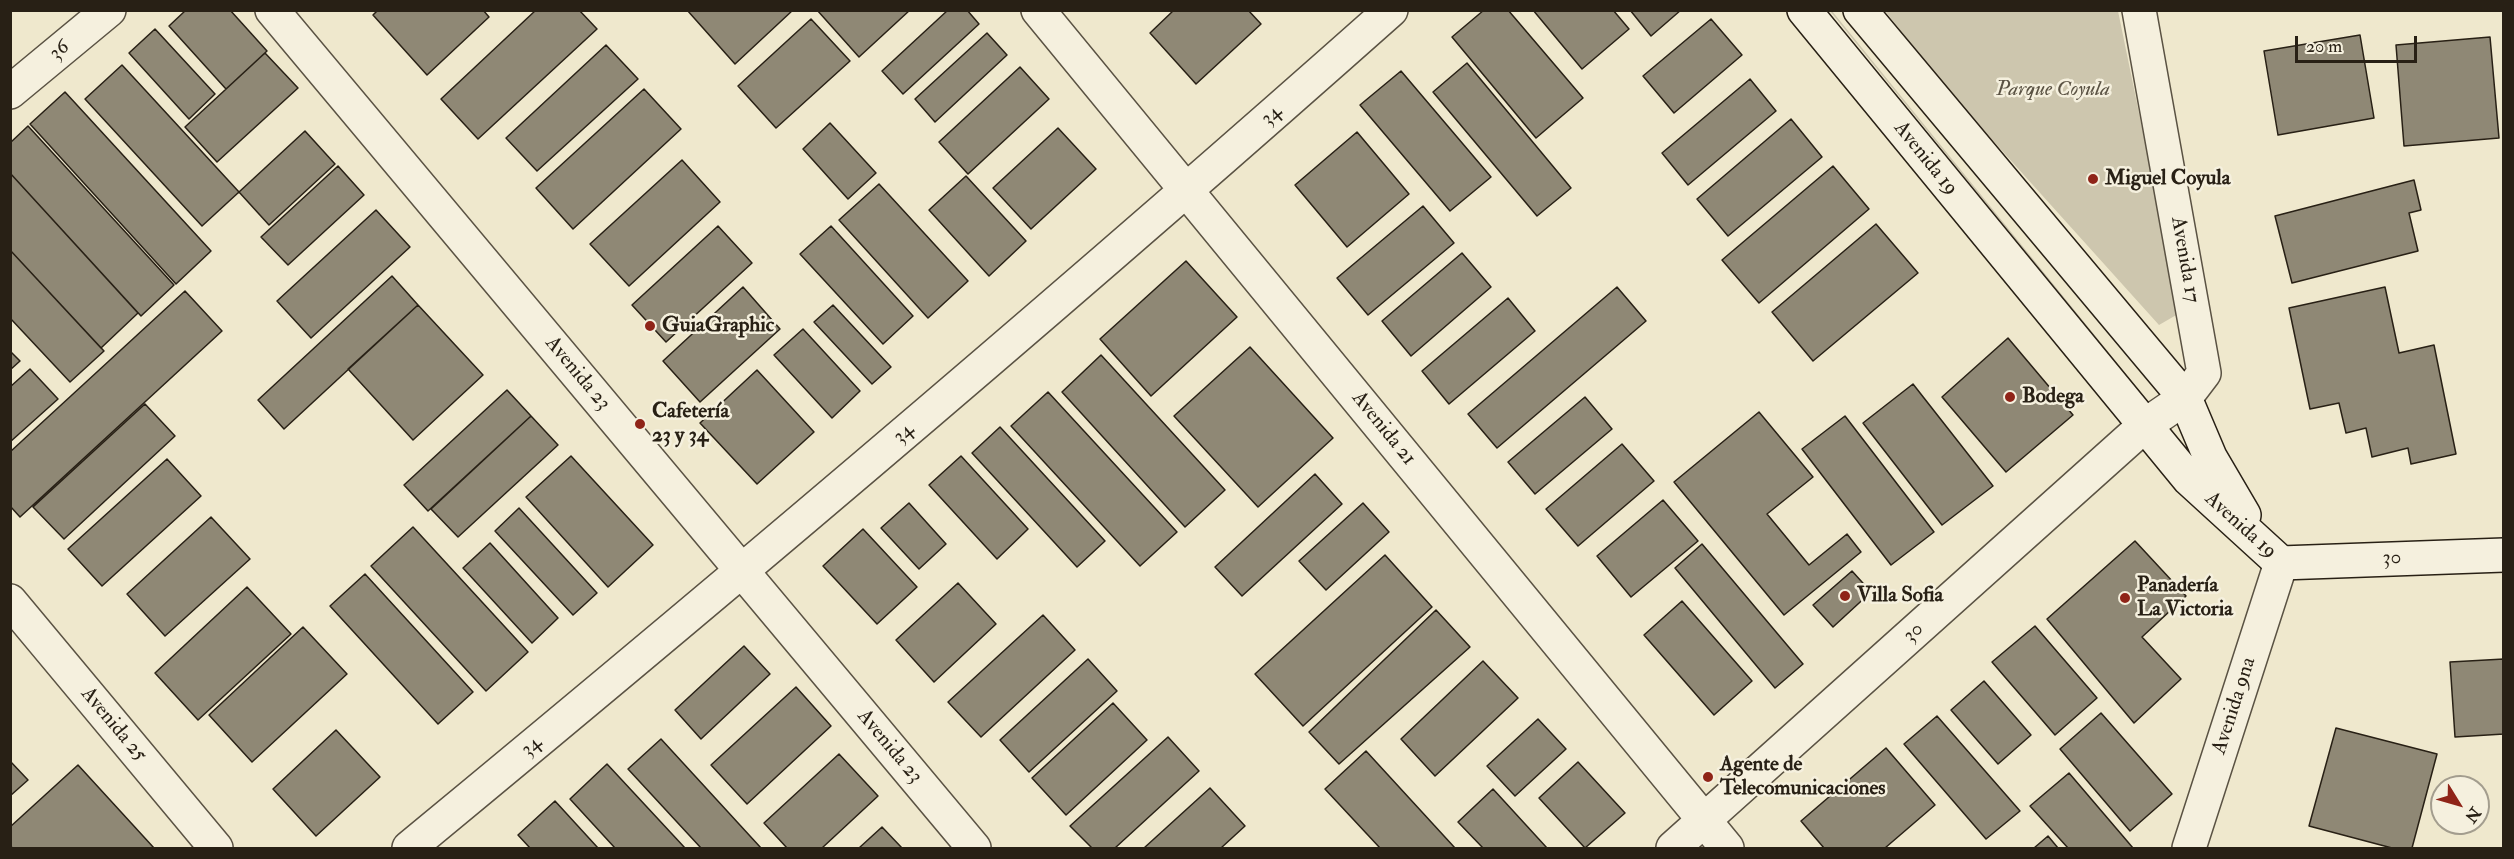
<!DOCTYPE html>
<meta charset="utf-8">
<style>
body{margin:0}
#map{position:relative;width:2514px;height:859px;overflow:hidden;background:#efe8cd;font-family:"IM FELL Double Pica",serif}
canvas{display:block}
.frame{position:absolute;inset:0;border:12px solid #282015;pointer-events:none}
.north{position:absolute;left:2430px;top:775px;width:60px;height:60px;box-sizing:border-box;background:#f5f0de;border:2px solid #a39d8e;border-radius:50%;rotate:127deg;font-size:16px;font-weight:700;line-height:24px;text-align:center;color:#282015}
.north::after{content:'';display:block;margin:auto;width:21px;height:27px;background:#8f2418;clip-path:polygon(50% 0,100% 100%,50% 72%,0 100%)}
.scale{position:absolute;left:2295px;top:36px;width:122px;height:27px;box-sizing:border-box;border:3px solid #282015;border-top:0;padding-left:8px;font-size:18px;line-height:21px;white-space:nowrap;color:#282015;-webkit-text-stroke:4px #f5f0de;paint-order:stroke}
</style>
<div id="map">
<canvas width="2514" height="859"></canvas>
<div class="frame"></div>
<div class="north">N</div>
<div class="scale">20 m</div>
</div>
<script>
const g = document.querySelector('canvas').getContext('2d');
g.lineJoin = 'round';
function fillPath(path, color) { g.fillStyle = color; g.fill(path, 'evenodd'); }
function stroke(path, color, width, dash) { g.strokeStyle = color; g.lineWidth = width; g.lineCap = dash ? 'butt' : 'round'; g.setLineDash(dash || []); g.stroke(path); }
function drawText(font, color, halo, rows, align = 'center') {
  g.font = font + ' "IM FELL Double Pica",serif'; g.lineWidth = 5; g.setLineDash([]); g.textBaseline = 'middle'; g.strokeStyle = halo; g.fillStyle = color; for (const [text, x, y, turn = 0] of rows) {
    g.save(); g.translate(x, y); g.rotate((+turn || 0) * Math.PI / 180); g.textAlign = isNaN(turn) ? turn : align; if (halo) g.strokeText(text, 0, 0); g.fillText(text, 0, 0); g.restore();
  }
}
fillPath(new Path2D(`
 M 1830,11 L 1832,11 L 2157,412 L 2156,413 Z
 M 1885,11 L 2118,11 L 2175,288 L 2178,314 L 2159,325 L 1950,93 Z`), '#cdc6ae');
const building = new Path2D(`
 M 186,10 L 230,10 L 267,51 L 226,89 L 169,26 Z
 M 378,10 L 483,10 L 489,17 L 427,75 L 373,15 Z
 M 536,10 L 579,10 L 597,29 L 478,139 L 441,99 Z
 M 687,10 L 793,10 L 735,64 Z
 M 817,10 L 910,10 L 859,57 Z
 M 948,10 L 967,10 L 979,24 L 903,94 L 882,71 Z
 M 1174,10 L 1248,10 L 1261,24 L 1196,84 L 1150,33 Z
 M 1484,10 L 1508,10 L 1583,98 L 1536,138 L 1452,37 Z
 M 1533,10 L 1613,10 L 1629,29 L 1582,69 Z
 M 1630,10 L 1681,10 L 1651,36 Z
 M 811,19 L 850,61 L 776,128 L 738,86 Z
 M 1711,19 L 1742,55 L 1674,113 L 1643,76 Z
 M 155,29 L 215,94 L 189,119 L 129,53 Z
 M 987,33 L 1007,55 L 935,122 L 915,99 Z
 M 2360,35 L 2374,118 L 2278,135 L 2264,51 Z
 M 2490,37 L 2499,138 L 2404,146 L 2396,45 Z
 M 606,45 L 638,79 L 537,171 L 506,138 Z
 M 265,53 L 298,88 L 217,162 L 185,127 Z
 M 1467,63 L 1571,188 L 1537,216 L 1433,92 Z
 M 122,65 L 239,192 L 202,226 L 85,99 Z
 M 1020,67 L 1049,99 L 968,174 L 939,142 Z
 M 1401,71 L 1491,177 L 1450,211 L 1360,105 Z
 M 1750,79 L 1776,111 L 1688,185 L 1662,153 Z
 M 644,89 L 681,129 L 573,229 L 536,188 Z
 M 65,92 L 211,251 L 176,284 L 30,124 Z
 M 1791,119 L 1822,157 L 1728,236 L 1697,199 Z
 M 830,123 L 876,173 L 848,199 L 803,149 Z
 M 28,126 L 174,285 L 141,316 L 10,173 L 10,143 Z
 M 1058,128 L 1096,169 L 1031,229 L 993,188 Z
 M 305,131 L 335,164 L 269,225 L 239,192 Z
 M 1357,132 L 1409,194 L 1347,247 L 1295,185 Z
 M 682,160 L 720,202 L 629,286 L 590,244 Z
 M 338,166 L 364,195 L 288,265 L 261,237 Z
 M 1833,166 L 1869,209 L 1759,303 L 1722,260 Z
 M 10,173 L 138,313 L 101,348 L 10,250 Z
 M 966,176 L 1026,241 L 989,276 L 929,210 Z
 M 2414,180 L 2421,210 L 2409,213 L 2418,251 L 2292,283 L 2275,216 Z
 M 879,184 L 968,281 L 928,318 L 839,220 Z
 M 1423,206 L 1454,243 L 1368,315 L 1337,278 Z
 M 376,210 L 410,247 L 311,338 L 277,301 Z
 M 1876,224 L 1918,273 L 1813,361 L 1772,312 Z
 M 718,226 L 752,263 L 666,342 L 632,305 Z
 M 831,226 L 913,316 L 883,344 L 800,254 Z
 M 10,250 L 104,351 L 70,382 L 10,318 Z
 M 1462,253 L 1491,287 L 1411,356 L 1382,321 Z
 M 1186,261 L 1237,317 L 1151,396 L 1100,339 Z
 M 392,276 L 418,305 L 284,429 L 258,400 Z
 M 743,287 L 780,329 L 700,402 L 663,361 Z
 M 1617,287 L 1646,321 L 1497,448 L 1468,414 Z
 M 2385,287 L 2399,353 L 2434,345 L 2456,454 L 2411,464 L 2408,448 L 2372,457 L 2366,428 L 2346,433 L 2339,403 L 2310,409 L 2289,308 Z
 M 185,291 L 222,331 L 20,517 L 10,506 L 10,452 Z
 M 1508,298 L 1535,331 L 1449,404 L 1422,371 Z
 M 418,305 L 483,375 L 413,440 L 348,369 Z
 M 833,305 L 891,367 L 872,384 L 814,322 Z
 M 803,329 L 860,391 L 832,418 L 774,355 Z
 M 2008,338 L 2073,415 L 2006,472 L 1942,397 Z
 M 1250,347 L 1333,438 L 1258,507 L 1174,416 Z
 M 10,351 L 20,361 L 10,370 Z
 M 1101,355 L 1225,490 L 1185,527 L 1062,392 Z
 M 30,369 L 58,399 L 10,442 L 10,387 Z
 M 757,370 L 814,432 L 757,484 L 700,423 Z
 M 1913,384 L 1993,486 L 1942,525 L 1863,423 Z
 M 507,390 L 531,416 L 428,511 L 404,485 Z
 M 1048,392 L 1177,532 L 1140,566 L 1011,426 Z
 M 1585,397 L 1612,429 L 1535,494 L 1508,462 Z
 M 145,404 L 175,436 L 64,539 L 33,507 Z
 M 1759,412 L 1813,477 L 1767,514 L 1809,565 L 1847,534 L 1861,552 L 1784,615 L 1674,482 Z
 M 531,416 L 558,445 L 458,537 L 431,509 Z
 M 1845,416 L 1934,532 L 1891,565 L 1802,449 Z
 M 1000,427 L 1105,541 L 1077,567 L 972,453 Z
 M 1622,444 L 1654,481 L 1578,546 L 1546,509 Z
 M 571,456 L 653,545 L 608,587 L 526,497 Z
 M 961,456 L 1028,529 L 997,559 L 929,485 Z
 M 167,459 L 201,496 L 102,586 L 68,549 Z
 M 1315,474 L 1342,504 L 1242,596 L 1215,567 Z
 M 1663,500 L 1698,541 L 1631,597 L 1597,556 Z
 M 909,503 L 946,544 L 919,569 L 881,528 Z
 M 1363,503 L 1389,532 L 1326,590 L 1299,561 Z
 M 519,508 L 597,593 L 573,615 L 495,531 Z
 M 211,517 L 250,559 L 165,636 L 127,594 Z
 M 413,527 L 528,652 L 486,691 L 371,566 Z
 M 863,529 L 917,587 L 877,624 L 823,566 Z
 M 2135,541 L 2186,596 L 2142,637 L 2181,679 L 2134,723 L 2047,619 Z
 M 490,543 L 558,618 L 532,643 L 463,568 Z
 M 1702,544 L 1803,664 L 1775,688 L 1675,568 Z
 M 1385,555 L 1432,607 L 1303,726 L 1255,674 Z
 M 1852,571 L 1871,592 L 1833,627 L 1813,605 Z
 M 365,574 L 473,692 L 438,724 L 330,606 Z
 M 958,583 L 996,624 L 934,682 L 896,640 Z
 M 247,587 L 291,634 L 198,720 L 155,673 Z
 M 1682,601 L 1752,681 L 1714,715 L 1644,635 Z
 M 1436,610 L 1470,647 L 1339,764 L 1309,732 Z
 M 1043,615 L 1075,650 L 981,737 L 948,702 Z
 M 2035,626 L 2097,698 L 2055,735 L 1992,662 Z
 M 303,627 L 347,674 L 252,762 L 209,715 Z
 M 744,646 L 770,674 L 701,739 L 675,710 Z
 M 1088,659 L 1117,691 L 1029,772 L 1000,740 Z
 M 2504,659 L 2504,734 L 2455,737 L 2450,662 Z
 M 1483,661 L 1518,698 L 1435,776 L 1401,739 Z
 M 1984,681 L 2031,735 L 1998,764 L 1951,710 Z
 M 796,687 L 831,726 L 747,804 L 711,765 Z
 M 1113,703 L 1147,740 L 1066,815 L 1032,778 Z
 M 2101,713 L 2172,794 L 2130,831 L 2060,749 Z
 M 1937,716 L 2020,811 L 1986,839 L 1904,744 Z
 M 1538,719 L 1566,749 L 1515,796 L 1487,766 Z
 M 2336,728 L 2437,754 L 2412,848 L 2392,848 L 2309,826 Z
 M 336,730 L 380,777 L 316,836 L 273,789 Z
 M 1168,737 L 1199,771 L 1115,848 L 1092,848 L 1070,826 Z
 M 661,739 L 761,848 L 701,848 L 628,769 Z
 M 1886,748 L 1935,805 L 1885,848 L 1824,848 L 1801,821 Z
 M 1366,751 L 1455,848 L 1380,848 L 1325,789 Z
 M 839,754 L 878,796 L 822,848 L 787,848 L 764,823 Z
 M 10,761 L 28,780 L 10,796 Z
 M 1578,762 L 1625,813 L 1585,848 L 1539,798 Z
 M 607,764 L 685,848 L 615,848 L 570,799 Z
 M 78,765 L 154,848 L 13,848 L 10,846 L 10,827 Z
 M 2069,773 L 2133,848 L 2068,848 L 2030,806 Z
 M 1210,788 L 1245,826 L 1221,848 L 1144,848 Z
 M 1493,789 L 1547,848 L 1483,848 L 1458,822 Z
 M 555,801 L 598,848 L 530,848 L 518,835 Z
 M 882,827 L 902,848 L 859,848 Z
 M 2048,836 L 2058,848 L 2034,848 Z`);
fillPath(building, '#8f8875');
stroke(building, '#282015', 1.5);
const minor = new Path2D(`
 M 272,10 L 974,848
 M 1038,10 L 1727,848
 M 2139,10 L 2204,373 L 2185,398
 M 10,92 L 109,10
 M 10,601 L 216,848
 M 409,848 C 741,574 1069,296 1391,10
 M 2189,848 L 2281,563`);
const tertiary = new Path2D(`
 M 1673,848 L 2144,426 L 2185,398`);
const secondary = new Path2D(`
 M 1804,10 L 2189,479 L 2281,563
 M 1860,10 L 2185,398 L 2210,457 L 2244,515
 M 2281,563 L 2504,555`);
stroke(minor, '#5a5243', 36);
stroke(tertiary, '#5a5243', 36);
stroke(secondary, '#282015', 36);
stroke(minor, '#f5f0de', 33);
stroke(tertiary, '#f5f0de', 33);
stroke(secondary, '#f5f0de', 33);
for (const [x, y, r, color] of [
 [2093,179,6,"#8f2418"],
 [650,326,6,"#8f2418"],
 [2010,397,6,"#8f2418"],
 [640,424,6,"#8f2418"],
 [1845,596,6,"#8f2418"],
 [2125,598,6,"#8f2418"],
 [1708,777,6,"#8f2418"]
]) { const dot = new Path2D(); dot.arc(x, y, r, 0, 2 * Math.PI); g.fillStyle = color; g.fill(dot); stroke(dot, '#f5f0de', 2); }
drawText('21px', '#282015', '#f5f0de', [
 ["36",60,51,-40],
 ["34",1272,116,-42],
 ["Avenida 19",1925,159,51],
 ["Avenida 17",2184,260,80],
 ["Avenida 23",577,374,50],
 ["Avenida 21",1383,429,51],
 ["34",904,434,-41],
 ["Avenida 19",2240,526,42],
 ["30",2392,559,-2],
 ["30",1914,633,-42],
 ["Avenida 9na",2235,706,-72],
 ["Avenida 25",113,725,50],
 ["34",532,747,-40],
 ["Avenida 23",889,747,50]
]);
drawText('italic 21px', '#5a5243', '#f5f0de', [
 ["Parque Coyula",2053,90]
]);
drawText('bold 21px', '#282015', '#f5f0de', [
 ["Miguel Coyula",2105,179],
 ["GuiaGraphic",662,326],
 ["Bodega",2022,397],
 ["Cafetería",652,412],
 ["23 y 34",652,436],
 ["Panadería",2137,586],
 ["La Victoria",2137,610],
 ["Villa Sofia",1857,596],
 ["Agente de",1720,765],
 ["Telecomunicaciones",1720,789]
], 'left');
</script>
